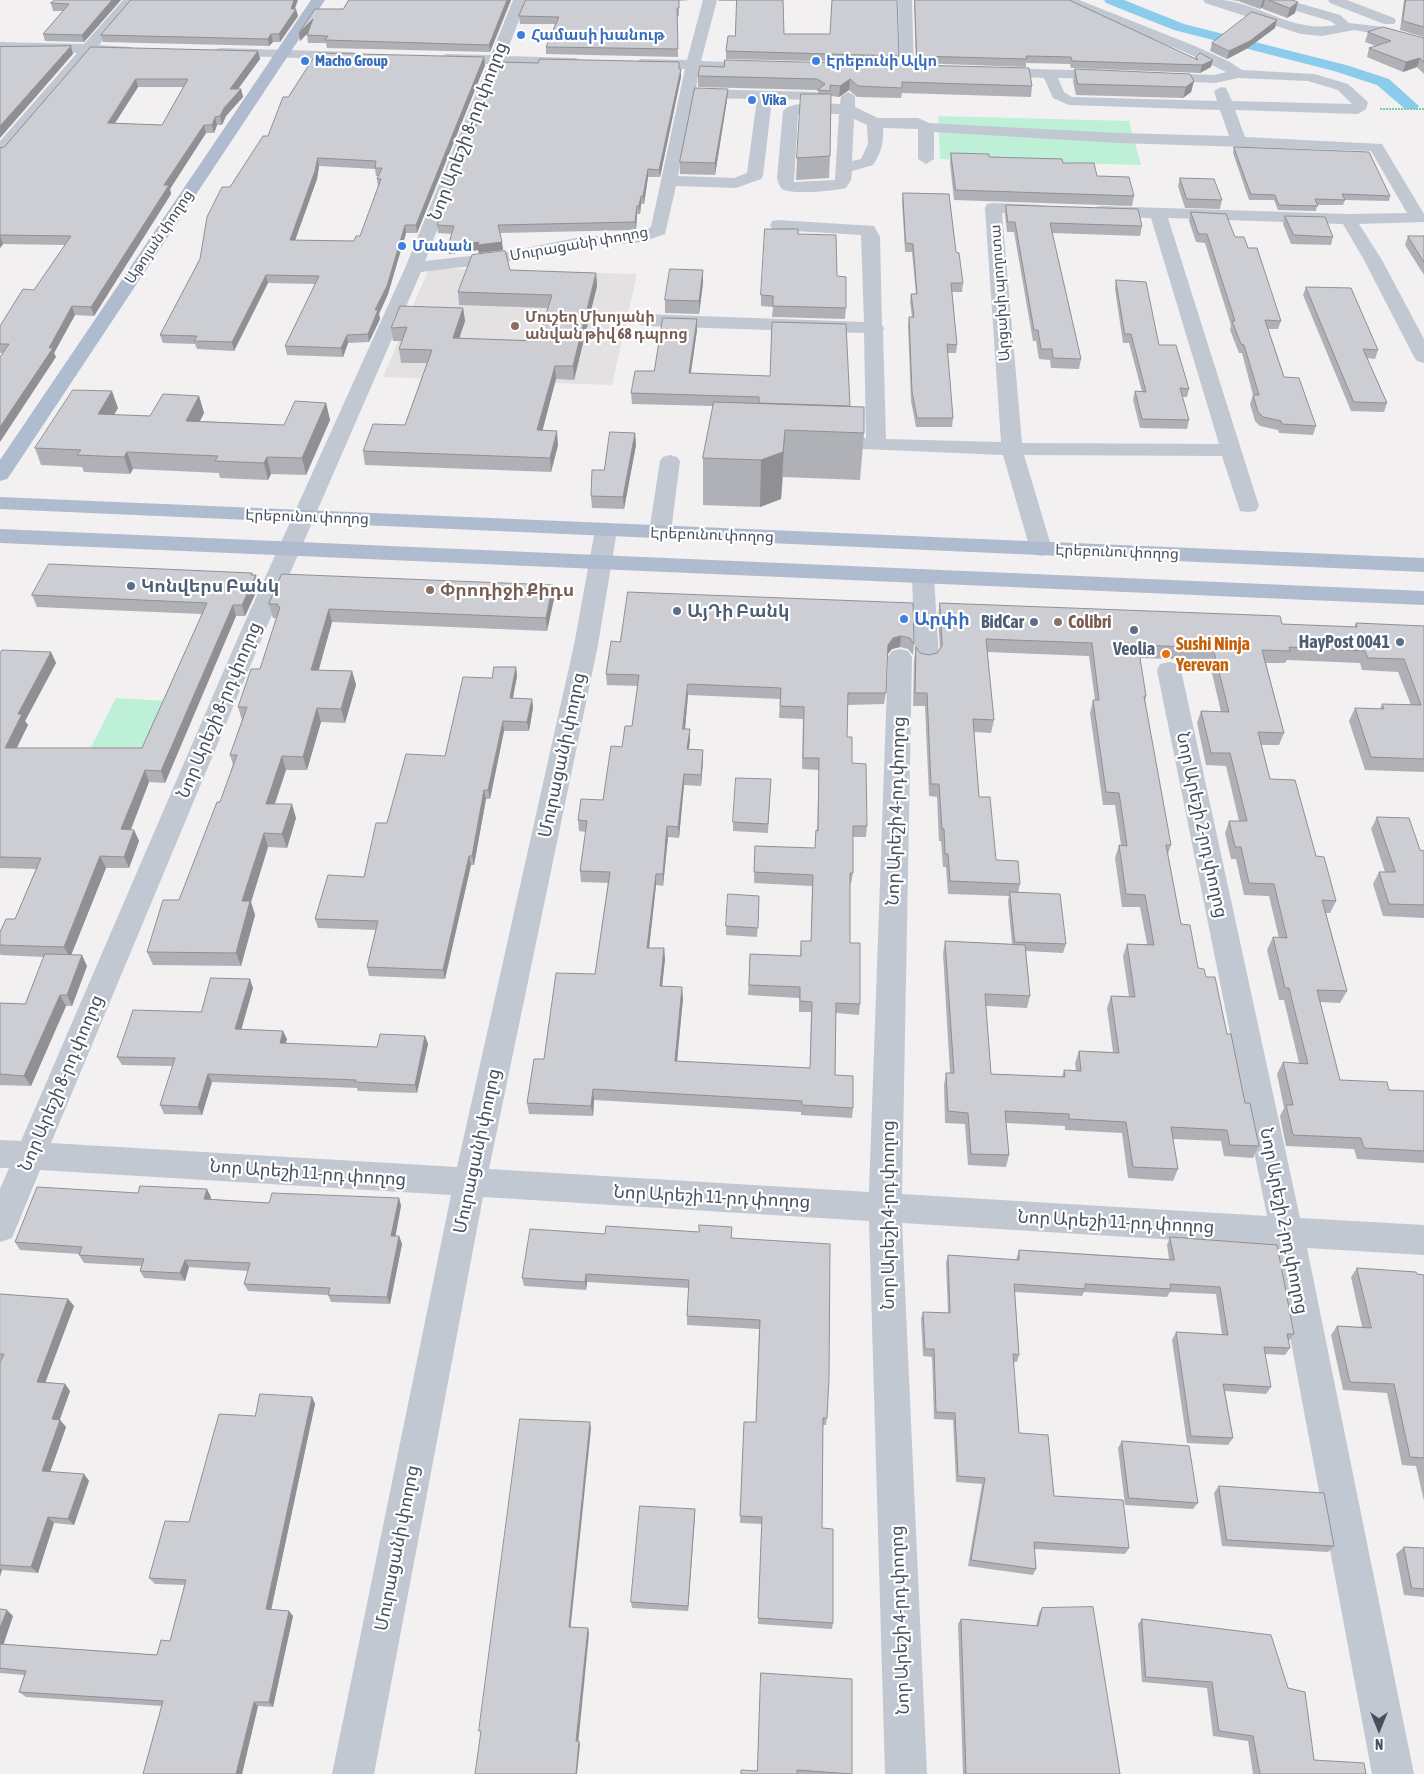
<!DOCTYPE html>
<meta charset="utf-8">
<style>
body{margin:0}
#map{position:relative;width:1424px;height:1774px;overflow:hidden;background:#f2f0f0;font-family:"Asap Condensed",sans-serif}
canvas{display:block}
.north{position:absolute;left:1354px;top:1704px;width:50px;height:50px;-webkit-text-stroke:4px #fff;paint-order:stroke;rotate:180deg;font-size:14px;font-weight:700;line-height:20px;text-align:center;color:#48505e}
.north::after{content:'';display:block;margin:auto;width:18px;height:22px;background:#48505e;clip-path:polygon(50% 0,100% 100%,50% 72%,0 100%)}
</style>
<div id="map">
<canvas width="1424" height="1774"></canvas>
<div class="north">N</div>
</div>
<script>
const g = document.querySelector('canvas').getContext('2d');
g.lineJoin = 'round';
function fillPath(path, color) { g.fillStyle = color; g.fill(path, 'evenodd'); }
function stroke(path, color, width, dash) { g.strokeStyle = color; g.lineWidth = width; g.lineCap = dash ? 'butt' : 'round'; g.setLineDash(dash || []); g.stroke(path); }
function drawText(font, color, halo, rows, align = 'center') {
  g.font = font + ' "Asap Condensed","Noto Sans Armenian",sans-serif'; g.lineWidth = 4.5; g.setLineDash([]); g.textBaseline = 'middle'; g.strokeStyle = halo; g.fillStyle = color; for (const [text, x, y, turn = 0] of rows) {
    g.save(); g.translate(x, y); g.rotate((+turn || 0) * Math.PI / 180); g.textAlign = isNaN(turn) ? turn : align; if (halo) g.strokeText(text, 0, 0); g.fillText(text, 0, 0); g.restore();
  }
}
fillPath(new Path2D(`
 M 429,268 L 637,274 L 612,385 L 383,377 Z`), '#e3e1e2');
fillPath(new Path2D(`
 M 938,116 L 1129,121 L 1141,165 L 940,159 Z
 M 116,698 L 169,701 L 141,760 L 86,757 Z`), '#bef0d8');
fillPath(new Path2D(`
 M 1104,0 L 1124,0 L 1184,24 L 1346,65 L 1389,79 L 1419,106 L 1417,109 L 1405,109 L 1377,85 L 1334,71 L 1174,30 L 1106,3 Z`), '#8bcced');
stroke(new Path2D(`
 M 1380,109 L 1424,109`), '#76ceae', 2, [2, 1]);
fillPath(new Path2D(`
 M 123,0 L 137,0 L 99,45 L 131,47 L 133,50 L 131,53 L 92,53 L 6,154 L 0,156 L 0,141 L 77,53 L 0,50 L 0,42 L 84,44 Z
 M 513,0 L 527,0 L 505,56 L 576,58 L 583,62 L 576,66 L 502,64 L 425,261 L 506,252 L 576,238 L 639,232 L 651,227 L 685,69 L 641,67 L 634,63 L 641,59 L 687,60 L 703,0 L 717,0 L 701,61 L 761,63 L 768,67 L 761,71 L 699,69 L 696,89 L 816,92 L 823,96 L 816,100 L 772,99 L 763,176 L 761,179 L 736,188 L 676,186 L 665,234 L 642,242 L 576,248 L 506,262 L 421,272 L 264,633 L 51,1143 L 457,1167 L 574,645 L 595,530 L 598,525 L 606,523 L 614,525 L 617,530 L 598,645 L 489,1169 L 869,1192 L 888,657 L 892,651 L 900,649 L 908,651 L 912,657 L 902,1194 L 1267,1216 L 1157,670 L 1160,664 L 1169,662 L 1178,664 L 1181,670 L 1300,1218 L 1424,1225 L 1424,1255 L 1307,1248 L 1414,1774 L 1372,1774 L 1273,1246 L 902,1223 L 927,1774 L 885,1774 L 869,1221 L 483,1197 L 374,1774 L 332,1774 L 451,1195 L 40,1170 L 12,1238 L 0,1242 L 0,1189 L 9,1168 L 0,1168 L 0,1140 L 21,1141 L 240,633 L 405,268 L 488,64 L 446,62 L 439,58 L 446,54 L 491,55 ZM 694,98 L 757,99 L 747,173 L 734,178 L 678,176 Z
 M 898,0 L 912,0 L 914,71 L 907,75 L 900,71 Z
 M 1060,0 L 1079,0 L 1195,46 L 1230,62 L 1242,70 L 1314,74 L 1348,84 L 1368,102 L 1366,109 L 1358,114 L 1235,110 L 1245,137 L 1382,144 L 1424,214 L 1424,222 L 1359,224 L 1382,260 L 1424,339 L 1424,363 L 1417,361 L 1414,357 L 1364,260 L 1343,224 L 1168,218 L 1259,506 L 1256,511 L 1248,512 L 1240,511 L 1222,456 L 1024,455 L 1052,549 L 1049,554 L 1041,556 L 1033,554 L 1030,549 L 1003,455 L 818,447 L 815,443 L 818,439 L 866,438 L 864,333 L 645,326 L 638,324 L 636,320 L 638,316 L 645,314 L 864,322 L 861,235 L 778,230 L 772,229 L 770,225 L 772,221 L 778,220 L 874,226 L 880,237 L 882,325 L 884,328 L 883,331 L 886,439 L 1001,442 L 985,208 L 987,204 L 993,203 L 1042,205 L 1048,206 L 1050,210 L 1048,214 L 1002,213 L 1022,443 L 1219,444 L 1151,218 L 1102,216 L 1096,215 L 1094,211 L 1096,207 L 1102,206 L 1348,214 L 1407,213 L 1371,151 L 1119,143 L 934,132 L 934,159 L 926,164 L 918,159 L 918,129 L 883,128 C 884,143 881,153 873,165 L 852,171 L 851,180 L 846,188 C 834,191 792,195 782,189 C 779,186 778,182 777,178 L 783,111 C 791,100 827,104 840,104 L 841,96 L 848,92 L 855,96 L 855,107 L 878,118 L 918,118 L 929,123 L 1119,133 L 1229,136 L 1220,110 L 1069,105 L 1053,98 L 1044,78 L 989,75 L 987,72 L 994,68 L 1111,71 L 1118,75 L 1111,79 L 1058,78 L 1064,92 L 1072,97 L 1217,101 L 1214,91 L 1221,87 L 1226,88 L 1232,101 L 1352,104 L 1338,90 L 1308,81 L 1238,78 L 1215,83 L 1151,80 L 1149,77 L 1151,74 L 1156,73 L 1215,75 L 1226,72 L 1185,52 L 1062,3 ZM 798,114 L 839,114 L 835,180 L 794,182 ZM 854,119 L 867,125 L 868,144 L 861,159 L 852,161 Z
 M 1203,0 C 1210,0 1217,0 1223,0 C 1263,5 1292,33 1336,25 L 1330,21 L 1269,3 L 1267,0 L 1288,0 L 1340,15 L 1349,23 L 1384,27 L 1424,39 L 1424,47 L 1382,35 L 1354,30 L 1322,36 L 1301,34 L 1205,3 Z
 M 1328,0 L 1347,0 L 1394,18 L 1396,21 L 1394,24 L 1384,24 L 1330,3 Z
 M 221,48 L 353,52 L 360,56 L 353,60 L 216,55 L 214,52 L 216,49 Z
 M 670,455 L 677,457 L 680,461 L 671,532 L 668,537 L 660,539 L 652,537 L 649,532 L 660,461 L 663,457 Z
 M 923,569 L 931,571 L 934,576 L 939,658 L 935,664 L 927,666 L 919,664 L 915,658 L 912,576 L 915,571 Z`), '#c1c8d2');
fillPath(new Path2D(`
 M 311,0 L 325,0 L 10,475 L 7,479 L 0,481 L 0,460 Z
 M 0,497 L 1424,558 L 1424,572 L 0,509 Z
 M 0,529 L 1424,591 L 1424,605 L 0,543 Z`), '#afbbcf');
fillPath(new Path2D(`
 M 121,0 L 84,42 L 45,41 L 43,34 L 63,11 L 53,11 L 51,3 Z
 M 349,0 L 511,0 L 490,52 L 327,48 L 326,43 L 308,43 L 307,35 L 307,33 L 300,41 L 299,33 L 343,9 Z
 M 526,0 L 691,0 L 679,1 L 679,16 L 677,16 L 678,57 L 546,54 L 546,47 L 555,24 L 520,24 L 519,16 Z
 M 718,0 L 783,0 L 784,34 L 899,56 L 898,63 L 726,59 L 726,51 L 735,36 L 737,1 L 719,1 Z
 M 914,0 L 1069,0 L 1195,59 L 1196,57 L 1211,67 L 1200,73 L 1071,68 L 1070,64 L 1026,63 L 1026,67 L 916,63 Z
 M 1231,0 L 1292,0 L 1295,13 L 1287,18 L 1263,9 L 1263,7 L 1260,9 L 1238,1 Z
 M 1404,0 L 1424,0 L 1424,37 L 1400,30 Z
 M 295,9 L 298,16 L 280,42 L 273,42 L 269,46 L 103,42 L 101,35 Z
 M 1275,28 L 1248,48 L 1227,59 L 1210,51 L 1212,43 Z
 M 1368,32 L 1424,38 L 1424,74 L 1417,67 L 1403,72 L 1367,57 L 1369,48 L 1376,46 L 1365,42 Z
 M 91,47 L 258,51 L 260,59 L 238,89 L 241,89 L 243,97 L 226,116 L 222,125 L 217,125 L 214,133 L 206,133 L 170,189 L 171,194 L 94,316 L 75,315 L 54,353 L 56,357 L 0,353 L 0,326 L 34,290 L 65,245 L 3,244 L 0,248 L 0,148 L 4,147 ZM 138,87 L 183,87 L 162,125 L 115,123 Z
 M 484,57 L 485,65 L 417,233 L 406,233 L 388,294 L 379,314 L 380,319 L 369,342 L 348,343 L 343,357 L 287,355 L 285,346 L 315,284 L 268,283 L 234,351 L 197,349 L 195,344 L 163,343 L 160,335 L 200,259 L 230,187 L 268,136 L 288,97 ZM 319,166 L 375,169 L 376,176 L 378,176 L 377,179 L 378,187 L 360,236 L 354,241 L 295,240 L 317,179 Z
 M 700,66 L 1032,86 L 1031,97 L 902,93 L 901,98 L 857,97 L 849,90 L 839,97 L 831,96 L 830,156 L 829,178 L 796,180 L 797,158 L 818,94 L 818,91 L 816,90 L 698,87 L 698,76 Z
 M 679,69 L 681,77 L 660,177 L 648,177 L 644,204 L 641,204 L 640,214 L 637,214 L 636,230 L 500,233 L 503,250 L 479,253 L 478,250 L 449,254 L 448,246 L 452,234 L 438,233 L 437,225 Z
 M 1075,69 L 1194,81 L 1191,92 L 1183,98 L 1076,95 L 1073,81 Z
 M 728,89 L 727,100 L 715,175 L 680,174 L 680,162 Z
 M 1234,147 L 1390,196 L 1389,201 L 1345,200 L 1343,205 L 1317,205 L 1316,211 L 1278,210 L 1274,200 L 1249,200 L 1233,153 Z
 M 951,153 L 989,157 L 1063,163 L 1097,176 L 1134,196 L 1132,206 L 954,200 L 950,163 Z
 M 1180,178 L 1222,200 L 1220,209 L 1185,208 L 1178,186 Z
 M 903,193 L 956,252 L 963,283 L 962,292 L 952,292 L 957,345 L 956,353 L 947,353 L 953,418 L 952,427 L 916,427 L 911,401 L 908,325 L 909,317 L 912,317 L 910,302 L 911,294 L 916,294 L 912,252 L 905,252 L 902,201 Z
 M 1006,205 L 1142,226 L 1140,236 L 1052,233 L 1081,359 L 1079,369 L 1051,368 L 1050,360 L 1039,359 L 1036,341 L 1033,341 L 1014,232 L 1007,232 L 1005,215 Z
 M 1191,212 L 1235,237 L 1248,248 L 1281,321 L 1278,329 L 1268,329 L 1284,377 L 1316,426 L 1313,435 L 1279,433 L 1278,430 L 1260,426 L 1255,421 L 1250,404 L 1253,395 L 1242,353 L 1239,353 L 1230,330 L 1231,325 L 1205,243 L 1196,242 L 1189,221 Z
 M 1285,216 L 1333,237 L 1331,245 L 1291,244 L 1283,224 Z
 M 798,234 L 837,276 L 846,308 L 845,319 L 772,317 L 773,307 L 761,306 L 761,295 Z
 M 1408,236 L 1424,236 L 1424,275 L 1405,245 Z
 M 510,270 L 596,273 L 597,286 L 574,380 L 556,379 L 542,430 L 558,445 L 551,472 L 365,465 L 363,451 L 405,425 L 427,363 L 401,363 L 399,349 L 402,341 L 393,341 L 391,328 L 463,308 L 465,321 L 459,338 L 538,341 L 548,308 L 459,305 L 458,292 Z
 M 703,270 L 703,283 L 699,314 L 665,313 L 665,300 Z
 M 1116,280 L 1159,345 L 1189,389 L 1187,397 L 1182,397 L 1189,420 L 1187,429 L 1140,428 L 1133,400 L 1135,391 L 1142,392 L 1129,343 L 1123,343 L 1115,289 Z
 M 1306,287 L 1378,350 L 1375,359 L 1367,358 L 1387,403 L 1384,412 L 1351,411 L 1303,295 Z
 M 697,319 L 697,330 L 691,373 L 850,407 L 864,433 L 860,480 L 783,477 L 781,499 L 760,507 L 703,505 L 703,458 L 713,406 L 632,404 L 631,393 L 654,371 Z
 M 199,396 L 204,413 L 200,421 L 284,425 L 326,403 L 330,420 L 306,475 L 271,474 L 268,480 L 220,478 L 219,473 L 133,469 L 130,474 L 84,472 L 82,467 L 41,465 L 35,448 L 118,408 L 114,415 L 150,416 Z
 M 635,433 L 636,445 L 624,509 L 592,508 L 591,496 Z
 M 253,575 L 256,575 L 259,586 L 245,616 L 236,616 L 165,783 L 149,782 L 131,830 L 134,830 L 139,841 L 129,868 L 106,868 L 71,955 L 87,966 L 72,1006 L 66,1006 L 31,1086 L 0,1085 L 0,1003 L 25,1004 L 44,957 L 1,955 L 0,954 L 0,932 L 15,919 L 36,869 L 0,868 L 0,653 L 51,652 L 56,663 L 25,721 L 28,725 L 16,748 L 142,748 L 202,614 L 37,607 L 32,595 Z
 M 554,599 L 547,631 L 332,622 L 318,670 L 352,671 L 356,685 L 345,723 L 321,722 L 307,770 L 286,770 L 275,804 L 296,818 L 287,848 L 268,847 L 251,902 L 255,915 L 241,966 L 153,965 L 147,952 L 179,900 L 220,802 L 233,765 L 230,755 L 242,720 L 238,707 L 260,669 L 277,618 L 273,618 L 269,604 Z
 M 913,603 L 914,644 L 913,655 L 908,649 L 900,647 L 892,649 L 887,655 L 886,693 L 884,704 L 848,705 L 847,737 L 852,763 L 867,826 L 866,837 L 853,837 L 853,873 L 851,884 L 850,884 L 850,943 L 860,1004 L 859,1015 L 836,1013 L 835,1075 L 853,1108 L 852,1118 L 801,1115 L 801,1112 L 594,1100 L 593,1116 L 529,1114 L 527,1103 L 544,1059 L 595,974 L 608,883 L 581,882 L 580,871 L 586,832 L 579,831 L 578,820 L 603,800 L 622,747 L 632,726 L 638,686 L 607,685 L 606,674 L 620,642 ZM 688,695 L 780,699 L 779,718 L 803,719 L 802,769 L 819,770 L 817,831 L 816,830 L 815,848 L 755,846 L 754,883 L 812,886 L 811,941 L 801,941 L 800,956 L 750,954 L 748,995 L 799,998 L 799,1012 L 811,1012 L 810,1068 L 677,1061 L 683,998 L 662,986 L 665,959 L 664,948 L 649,948 L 656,885 L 663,886 L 668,837 L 679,838 L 684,785 L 701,786 L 703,761 L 703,750 L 689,749 L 690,740 L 690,729 L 685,729 Z
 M 940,603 L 1282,624 L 1354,627 L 1356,623 L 1424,626 L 1424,773 L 1424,772 L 1365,770 L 1349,721 L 1355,708 L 1380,709 L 1382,704 L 1411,705 L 1398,672 L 1362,670 L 1360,663 L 1287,660 L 1285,663 L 1266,663 L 1284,733 L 1279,745 L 1261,745 L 1270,779 L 1316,856 L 1336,901 L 1330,913 L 1326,913 L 1347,991 L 1340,1003 L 1320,1002 L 1340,1080 L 1389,1090 L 1424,1091 L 1424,1163 L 1357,1159 L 1354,1149 L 1286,1146 L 1280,1116 L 1284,1108 L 1277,1074 L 1283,1062 L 1299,1063 L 1284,1000 L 1279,1000 L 1267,950 L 1273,937 L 1279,938 L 1269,896 L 1244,895 L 1236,859 L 1231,859 L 1225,833 L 1229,821 L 1239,821 L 1226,766 L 1206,765 L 1197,723 L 1201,711 L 1221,712 L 1209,660 L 1140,658 L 1146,696 L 1145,702 L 1171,845 L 1168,854 L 1181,924 L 1198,968 L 1206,977 L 1227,1034 L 1245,1103 L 1259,1146 L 1253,1158 L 1224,1156 L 1221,1141 L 1173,1139 L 1178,1169 L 1173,1181 L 1128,1178 L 1122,1133 L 1065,1130 L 1065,1126 L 1006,1123 L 1009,1155 L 1006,1167 L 968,1165 L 965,1124 L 945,1123 L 944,1085 L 946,1073 L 950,1073 L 943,954 L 945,941 L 1012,944 L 1008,901 L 1009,896 L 948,894 L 946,867 L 943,867 L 941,841 L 939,841 L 937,797 L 929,796 L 925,706 L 913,706 L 914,660 L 916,647 L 920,653 L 929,655 L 937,653 L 940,649 L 938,616 ZM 987,652 L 1089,656 L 1095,700 L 1093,700 L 1090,713 L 1103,805 L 1115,805 L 1121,845 L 1119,845 L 1115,858 L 1122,907 L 1140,907 L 1147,944 L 1127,944 L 1123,956 L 1129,997 L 1111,996 L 1107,1008 L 1113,1052 L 1079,1051 L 1075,1063 L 1076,1071 L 1064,1070 L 1062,1077 L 991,1074 L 986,1006 L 1027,1008 L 1030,996 L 1026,951 L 1063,953 L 1066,944 L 1018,893 L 1020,884 L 996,860 L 979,797 L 974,732 L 991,733 L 994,720 Z
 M 516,667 L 517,676 L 513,698 L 532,699 L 533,708 L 529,731 L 504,731 L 490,799 L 486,799 L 474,865 L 471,865 L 445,979 L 369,976 L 367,967 L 376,930 L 318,928 L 315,919 L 364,877 L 387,823 L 445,756 L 492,678 Z
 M 771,779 L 768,833 L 733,831 L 733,822 Z
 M 1377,817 L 1420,850 L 1424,851 L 1424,918 L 1383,916 L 1373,884 L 1379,872 L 1385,872 L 1371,829 Z
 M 759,896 L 757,937 L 726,935 L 726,926 Z
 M 253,988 L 241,1029 L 287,1039 L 285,1044 L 377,1047 L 425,1036 L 428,1044 L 417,1093 L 358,1091 L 357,1088 L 212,1082 L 202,1115 L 164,1114 L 160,1105 L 173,1066 L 122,1065 L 117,1057 L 201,1012 Z
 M 211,1197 L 210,1199 L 269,1203 L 399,1198 L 401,1206 L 395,1236 L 399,1236 L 402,1244 L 390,1304 L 331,1302 L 328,1295 L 248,1291 L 244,1284 L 248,1271 L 189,1267 L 185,1281 L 144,1278 L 140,1271 L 141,1266 L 84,1263 L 79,1255 L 79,1254 L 20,1250 L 15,1242 Z
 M 605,1234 L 731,1238 L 827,1418 L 826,1425 L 823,1425 L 822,1528 L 833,1623 L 832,1629 L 758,1624 L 762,1524 L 740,1523 L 744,1422 L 756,1422 L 759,1329 L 687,1325 L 687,1316 L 689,1288 L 587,1282 L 586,1290 L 524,1286 L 522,1278 Z
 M 1170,1237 L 1294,1334 L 1288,1342 L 1290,1348 L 1285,1355 L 1265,1354 L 1271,1387 L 1266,1394 L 1225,1391 L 1233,1438 L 1228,1445 L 1187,1443 L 1172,1340 L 1176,1332 L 1222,1335 L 1216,1294 L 1170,1292 L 1167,1297 L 1084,1292 L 1082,1296 L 1015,1292 L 1019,1355 L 1017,1362 L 1013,1362 L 1019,1433 L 1054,1496 L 1129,1548 L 1125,1554 L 1034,1549 L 1036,1569 L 1033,1575 L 968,1566 L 982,1484 L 956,1482 L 953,1420 L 934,1419 L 932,1357 L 923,1356 L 921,1319 L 923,1312 L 948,1313 L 946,1263 L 948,1255 L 1016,1260 L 1019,1250 L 1169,1259 L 1167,1245 Z
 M 1357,1268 L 1424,1275 L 1424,1501 L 1416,1466 L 1402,1465 L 1387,1393 L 1343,1390 L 1331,1335 L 1337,1326 L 1362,1327 L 1351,1277 Z
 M 0,1294 L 68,1299 L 74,1306 L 45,1382 L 65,1384 L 70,1391 L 60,1420 L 66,1427 L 50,1472 L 84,1474 L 89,1481 L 74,1525 L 54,1523 L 38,1573 L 2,1570 L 0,1576 L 0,1363 L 1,1361 L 0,1360 Z
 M 312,1397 L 315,1404 L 271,1610 L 293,1616 L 273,1707 L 258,1706 L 242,1774 L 143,1774 L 162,1706 L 26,1697 L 19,1692 L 24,1675 L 0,1673 L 0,1609 L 13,1616 L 3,1644 L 157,1655 L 170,1641 L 185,1585 L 155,1584 L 149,1578 L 189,1522 L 255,1416 Z
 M 1122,1441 L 1198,1503 L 1193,1509 L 1125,1505 L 1118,1448 Z
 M 1219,1486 L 1334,1546 L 1328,1552 L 1222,1546 L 1214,1493 Z
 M 695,1509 L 688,1611 L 632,1608 L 631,1602 Z
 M 1404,1547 L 1424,1548 L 1424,1597 L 1404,1595 L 1396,1554 Z
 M 1042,1608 L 1120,1774 L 963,1774 L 958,1624 L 961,1619 L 1036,1626 L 1039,1613 Z
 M 1142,1619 L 1288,1688 L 1314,1760 L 1366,1774 L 1253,1774 L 1248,1741 L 1213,1736 L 1207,1688 L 1142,1682 L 1138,1624 Z
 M 852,1679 L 852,1774 L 740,1774 L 757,1771 Z`), '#b0b1b6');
fillPath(new Path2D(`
 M 112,0 L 121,0 L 84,42 L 82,35 Z
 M 294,0 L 298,0 L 293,14 L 296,9 L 298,16 L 280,42 L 279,34 Z
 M 507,0 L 511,0 L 490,52 L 489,45 Z
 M 1263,0 L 1265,0 L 1263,7 L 1260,9 Z
 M 1298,2 L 1295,13 L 1287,18 L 1290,8 Z
 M 313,19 L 314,27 L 300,41 L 299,33 Z
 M 1277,20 L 1275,28 L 1248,48 L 1227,59 L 1229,51 Z
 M 271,34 L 273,42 L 269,46 L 268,39 Z
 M 71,46 L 73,54 L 0,138 L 0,126 Z
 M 258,51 L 260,59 L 232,97 L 230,89 Z
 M 484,57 L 485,65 L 417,233 L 416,225 Z
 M 1420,58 L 1417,67 L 1403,72 L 1406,62 Z
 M 1213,60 L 1211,67 L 1200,73 L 1202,65 Z
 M 681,69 L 681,77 L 660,177 L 659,170 Z
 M 136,79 L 138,87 L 110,131 L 108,123 Z
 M 850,79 L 849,90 L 839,97 L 840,86 Z
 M 1194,81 L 1191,92 L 1183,98 L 1186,87 Z
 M 241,89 L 243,97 L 226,116 L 222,125 L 220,116 L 224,108 Z
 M 728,89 L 727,100 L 715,175 L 715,163 Z
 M 215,117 L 217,125 L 214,133 L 212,125 Z
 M 204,125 L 206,133 L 170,189 L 171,194 L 94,316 L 91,307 L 164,185 Z
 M 318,158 L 319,166 L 317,179 L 292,249 L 290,240 Z
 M 648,169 L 648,177 L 644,204 L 643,196 Z
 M 641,196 L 641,204 L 640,214 L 639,206 Z
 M 637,206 L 637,214 L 636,230 L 635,222 Z
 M 405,225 L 406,233 L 388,294 L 379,314 L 380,319 L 369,342 L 368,334 L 375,310 Z
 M 0,235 L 3,244 L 0,248 Z
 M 479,242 L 502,242 L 503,250 L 479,253 L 478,250 L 449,254 L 448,246 Z
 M 703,270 L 703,283 L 699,314 L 699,301 Z
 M 596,273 L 597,286 L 574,380 L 573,366 Z
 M 266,275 L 268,283 L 234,351 L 232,342 Z
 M 72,306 L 75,315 L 54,353 L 56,357 L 0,442 L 0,427 L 49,348 Z
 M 463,308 L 465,321 L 455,351 L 453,338 Z
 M 697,319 L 697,330 L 689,384 L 689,373 Z
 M 347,335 L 348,343 L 343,357 L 341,348 Z
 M 555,366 L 556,379 L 539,444 L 537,430 Z
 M 112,391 L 118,408 L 104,431 L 98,414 Z
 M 199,396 L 204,413 L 191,438 L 186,421 Z
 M 326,403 L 330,420 L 306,475 L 302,458 Z
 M 785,430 L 781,499 L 760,507 L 761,460 Z
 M 557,431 L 558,445 L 551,472 L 550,458 Z
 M 635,433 L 636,445 L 624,509 L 623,497 Z
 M 127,452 L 133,469 L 130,474 L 124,457 Z
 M 267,457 L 271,474 L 268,480 L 264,463 Z
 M 252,573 L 254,579 L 256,575 L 259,586 L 245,616 L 242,605 Z
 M 553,585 L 554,599 L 547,631 L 546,618 Z
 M 233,605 L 236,616 L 165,783 L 161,771 Z
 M 329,609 L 332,622 L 315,684 L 311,670 Z
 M 901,636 L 900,647 L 892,649 L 886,656 L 888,645 L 893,638 Z
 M 51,652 L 56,663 L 25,721 L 28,725 L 11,760 L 5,748 L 18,714 Z
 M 516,667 L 517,676 L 511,707 L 510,698 Z
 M 352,671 L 356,685 L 345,723 L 341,709 Z
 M 688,684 L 688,695 L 684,740 L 683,729 Z
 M 532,699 L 533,708 L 529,731 L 527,722 Z
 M 317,708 L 321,722 L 307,770 L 303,757 Z
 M 503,721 L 504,731 L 490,799 L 488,790 Z
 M 690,729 L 690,740 L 687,760 L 687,749 Z
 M 703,750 L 703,761 L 701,786 L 701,775 Z
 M 282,756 L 286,770 L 270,817 L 266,804 Z
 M 145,770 L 149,782 L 126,841 L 121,829 Z
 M 684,774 L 684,785 L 679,838 L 678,827 Z
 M 484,790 L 486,799 L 474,865 L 472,856 Z
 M 292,804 L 296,818 L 287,848 L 282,834 Z
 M 667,826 L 668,837 L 663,886 L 663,874 Z
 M 134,830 L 139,841 L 129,868 L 124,857 Z
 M 264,833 L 268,847 L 251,902 L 255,915 L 241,966 L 236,953 L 242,901 Z
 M 100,856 L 106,868 L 70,958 L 64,947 Z
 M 469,856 L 471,865 L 445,979 L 443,970 Z
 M 656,874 L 656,885 L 648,958 L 647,948 Z
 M 664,948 L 665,959 L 661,997 L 660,986 Z
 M 82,955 L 87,966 L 72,1006 L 67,995 Z
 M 250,979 L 253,988 L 239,1038 L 235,1029 Z
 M 682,987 L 683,998 L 676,1072 L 675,1061 Z
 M 60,995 L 66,1006 L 31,1086 L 24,1076 Z
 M 283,1031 L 287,1039 L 283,1052 L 280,1043 Z
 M 425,1036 L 428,1044 L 417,1093 L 415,1085 Z
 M 208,1074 L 212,1082 L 202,1115 L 198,1107 Z
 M 593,1089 L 594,1100 L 593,1116 L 591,1106 Z
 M 207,1189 L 211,1197 L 208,1207 L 204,1199 Z
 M 399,1198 L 401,1206 L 394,1244 L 391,1236 Z
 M 399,1236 L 402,1244 L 390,1304 L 387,1297 Z
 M 185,1260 L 189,1267 L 185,1281 L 180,1273 Z
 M 586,1274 L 587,1282 L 586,1290 L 585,1282 Z
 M 68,1299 L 74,1306 L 43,1389 L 37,1382 Z
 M 65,1384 L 70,1391 L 57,1426 L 52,1419 Z
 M 312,1397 L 315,1404 L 270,1615 L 266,1609 Z
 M 60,1420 L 66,1427 L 48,1478 L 42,1471 Z
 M 590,1422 L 591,1429 L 570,1633 L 569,1627 Z
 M 84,1474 L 89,1481 L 74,1525 L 68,1519 Z
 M 695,1509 L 695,1516 L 688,1611 L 688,1606 Z
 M 48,1517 L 54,1523 L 38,1573 L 31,1567 Z
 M 0,1568 L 2,1570 L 0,1576 Z
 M 7,1610 L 13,1616 L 2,1649 L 0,1648 L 0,1628 Z
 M 289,1611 L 293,1616 L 273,1707 L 269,1702 Z
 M 588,1628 L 589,1634 L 578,1745 L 576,1741 Z
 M 254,1702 L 258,1706 L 242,1774 L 236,1774 Z
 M 579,1741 L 580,1745 L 577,1774 L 576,1774 Z`), '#909094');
const building = new Path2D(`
 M 55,0 L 112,0 L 82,35 L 43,34 L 69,4 L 51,3 Z
 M 131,0 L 294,0 L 291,9 L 296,9 L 279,34 L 271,34 L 268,39 L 101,35 Z
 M 349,0 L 507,0 L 489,45 L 325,40 L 328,36 L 307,35 L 313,19 L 299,33 L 315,9 L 343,9 Z
 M 526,0 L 679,0 L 679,8 L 677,8 L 678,49 L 546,47 L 559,17 L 519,16 Z
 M 737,0 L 783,0 L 784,34 L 830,34 L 832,0 L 897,0 L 899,56 L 726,51 L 728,36 L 735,36 Z
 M 915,0 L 1069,0 L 1198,60 L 1196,57 L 1200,53 L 1213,60 L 1202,65 L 1072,61 L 1071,57 L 1026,56 L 1027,59 L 917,56 Z
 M 1269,0 L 1292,0 L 1298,2 L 1290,8 Z
 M 1406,0 L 1424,0 L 1424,27 L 1403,21 Z
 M 1252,12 L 1277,20 L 1250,41 L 1229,51 L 1212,43 Z
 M 1383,27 L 1424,38 L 1424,62 L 1420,58 L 1406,62 L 1369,48 L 1391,41 L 1368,32 Z
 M 71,46 L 0,126 L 0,47 Z
 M 91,47 L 258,51 L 230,89 L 241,89 L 224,108 L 220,116 L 215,117 L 212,125 L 204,125 L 164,185 L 169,185 L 91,307 L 72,306 L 49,348 L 53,348 L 0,427 L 0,357 L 9,344 L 0,344 L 0,326 L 23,289 L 34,290 L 71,236 L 0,235 L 0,148 L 4,147 ZM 136,79 L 188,79 L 162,125 L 108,123 Z
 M 317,53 L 484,57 L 416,225 L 405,225 L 387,286 L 375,310 L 378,310 L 368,334 L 347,335 L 341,348 L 285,346 L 319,276 L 266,275 L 232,342 L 194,341 L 197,336 L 160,335 L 200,259 L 207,217 L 222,187 L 230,187 L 263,136 L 268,136 L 283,97 L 288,97 ZM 318,158 L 376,161 L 375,168 L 382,168 L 377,179 L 381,179 L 360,236 L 356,236 L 354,241 L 290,240 L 315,171 Z
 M 540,59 L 679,62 L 679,69 L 681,69 L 659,170 L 648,169 L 643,196 L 641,196 L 639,206 L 637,206 L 635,222 L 498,225 L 502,242 L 478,245 L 479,242 L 448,246 L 454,226 L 437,225 L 501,62 L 538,63 Z
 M 725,60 L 1029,68 L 1032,86 L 902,82 L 902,88 L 858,86 L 850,79 L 840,86 L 830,85 L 830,91 L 818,90 L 825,84 L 817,79 L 698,76 L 700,66 L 724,67 Z
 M 1075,69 L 1190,74 L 1194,81 L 1186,87 L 1078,84 Z
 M 695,88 L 728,89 L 715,163 L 680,162 Z
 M 801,94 L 831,94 L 830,156 L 797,158 Z
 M 1234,147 L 1369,152 L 1390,196 L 1342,194 L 1345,200 L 1315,199 L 1318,206 L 1279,205 L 1275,195 L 1251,194 Z
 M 951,153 L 989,154 L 989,157 L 1062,159 L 1063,163 L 1094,163 L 1097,176 L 1129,177 L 1134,196 L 956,190 Z
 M 1180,178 L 1214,179 L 1222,200 L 1187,199 Z
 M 903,193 L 949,194 L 956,252 L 959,253 L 963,283 L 951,283 L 957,345 L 947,344 L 953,418 L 917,418 L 912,392 L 909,317 L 914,317 L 911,294 L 917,294 L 913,244 L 906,243 Z
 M 1006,205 L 1138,209 L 1142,226 L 1050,223 L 1081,359 L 1053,358 L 1052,349 L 1041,349 L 1038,330 L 1034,330 L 1015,222 L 1008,222 Z
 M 1191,212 L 1226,214 L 1235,237 L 1244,237 L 1248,248 L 1257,248 L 1281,321 L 1265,320 L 1284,377 L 1299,378 L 1316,426 L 1282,424 L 1281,421 L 1263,417 L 1258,412 L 1253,395 L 1259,395 L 1244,345 L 1241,344 L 1232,321 L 1235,321 L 1207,234 L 1199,234 Z
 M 1285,216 L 1325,217 L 1333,237 L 1294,235 Z
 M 765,229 L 798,229 L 798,234 L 836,235 L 837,276 L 846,277 L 846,308 L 773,306 L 773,296 L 761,295 Z
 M 1408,236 L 1424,236 L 1424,262 Z
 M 505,251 L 510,270 L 596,273 L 573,366 L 555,366 L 537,430 L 557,431 L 550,458 L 363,451 L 373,424 L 405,425 L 432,350 L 399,349 L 407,327 L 391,328 L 400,306 L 463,308 L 453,338 L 538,341 L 552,295 L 458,292 L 472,255 Z
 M 670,269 L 703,270 L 699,301 L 665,300 Z
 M 1116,280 L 1146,282 L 1159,345 L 1176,345 L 1189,389 L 1180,388 L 1189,420 L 1142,419 L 1135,391 L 1146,392 L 1131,334 L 1125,334 Z
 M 1306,287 L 1351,288 L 1378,350 L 1363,349 L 1387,403 L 1354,402 Z
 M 663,318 L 697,319 L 689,373 L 770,376 L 772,322 L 846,324 L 850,406 L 759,403 L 759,397 L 631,393 L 635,371 L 654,371 Z
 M 73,390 L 112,391 L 98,414 L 150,416 L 163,394 L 199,396 L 186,421 L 284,425 L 295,401 L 326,403 L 302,458 L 267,457 L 264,463 L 215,461 L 218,456 L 127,452 L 124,457 L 77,455 L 81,450 L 35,448 Z
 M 714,402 L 864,407 L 864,433 L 785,430 L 783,452 L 761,460 L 703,458 Z
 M 610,432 L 635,433 L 623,497 L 591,496 L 592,470 L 604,470 Z
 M 49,564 L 252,573 L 251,575 L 256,575 L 242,605 L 233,605 L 161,771 L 145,770 L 121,829 L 134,830 L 124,857 L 100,856 L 64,947 L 0,945 L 0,932 L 6,919 L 15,919 L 41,858 L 0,857 L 0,653 L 2,650 L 51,652 L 18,714 L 22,714 L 5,748 L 142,748 L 207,603 L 32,595 Z
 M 282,574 L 553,585 L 546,618 L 329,609 L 311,670 L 352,671 L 341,709 L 317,708 L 303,757 L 282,756 L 266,804 L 292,804 L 282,834 L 264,833 L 242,901 L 250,901 L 236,953 L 147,952 L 163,900 L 179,900 L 217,802 L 220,802 L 237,755 L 230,755 L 247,707 L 238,707 L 251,669 L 260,669 L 280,607 L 277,606 L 278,604 L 269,604 Z
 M 628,592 L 913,603 L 914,644 L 910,638 L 901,636 L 893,638 L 888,645 L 886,693 L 848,693 L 847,737 L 852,737 L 852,763 L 866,764 L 867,826 L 853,826 L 853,873 L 850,873 L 850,943 L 860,943 L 860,1004 L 836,1003 L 835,1075 L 853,1076 L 853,1108 L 802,1105 L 802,1101 L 593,1089 L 591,1106 L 527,1103 L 534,1059 L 544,1059 L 556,973 L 595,974 L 610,872 L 580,871 L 587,821 L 578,820 L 581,799 L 603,800 L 611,746 L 622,747 L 625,726 L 632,726 L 639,675 L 606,674 L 611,641 L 620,642 ZM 688,684 L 781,688 L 780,706 L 804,707 L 803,758 L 819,758 L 818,831 L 816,830 L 815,848 L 755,846 L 754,872 L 813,875 L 811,941 L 801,941 L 801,956 L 750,954 L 749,985 L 800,987 L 800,1001 L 812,1002 L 810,1068 L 675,1061 L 682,987 L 660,986 L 664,948 L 647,948 L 656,874 L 663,874 L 667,826 L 678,827 L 684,774 L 701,775 L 703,750 L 687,749 L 690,729 L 683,729 Z
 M 940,603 L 1280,616 L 1282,624 L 1357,627 L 1356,623 L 1424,626 L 1424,759 L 1371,757 L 1355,708 L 1384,709 L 1382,704 L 1421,705 L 1404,659 L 1368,658 L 1365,651 L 1289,647 L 1290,651 L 1262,650 L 1284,733 L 1258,732 L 1270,779 L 1295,780 L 1316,856 L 1324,857 L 1336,901 L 1322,900 L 1347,991 L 1317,990 L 1340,1080 L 1387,1082 L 1389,1090 L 1424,1091 L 1424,1151 L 1364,1148 L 1361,1138 L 1293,1135 L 1286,1105 L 1293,1105 L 1283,1062 L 1308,1064 L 1289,988 L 1285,988 L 1273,937 L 1287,938 L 1274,884 L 1249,883 L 1241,847 L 1235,847 L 1229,821 L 1247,821 L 1230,753 L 1211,753 L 1201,711 L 1229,712 L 1213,648 L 1138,645 L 1146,696 L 1144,696 L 1171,845 L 1166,845 L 1181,924 L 1190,925 L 1198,968 L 1204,969 L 1206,977 L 1215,977 L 1227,1034 L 1231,1034 L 1245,1103 L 1250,1103 L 1259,1146 L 1230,1145 L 1227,1130 L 1171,1127 L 1178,1169 L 1133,1167 L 1126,1122 L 1069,1119 L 1069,1114 L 1005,1111 L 1009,1155 L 971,1154 L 968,1113 L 948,1111 L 946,1073 L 954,1073 L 945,941 L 1025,945 L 1030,996 L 985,994 L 991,1074 L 1065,1077 L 1064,1070 L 1081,1071 L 1079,1051 L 1119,1053 L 1111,996 L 1135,997 L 1127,944 L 1154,945 L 1145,895 L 1126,894 L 1119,845 L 1127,846 L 1119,793 L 1106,792 L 1093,700 L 1099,700 L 1092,643 L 986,639 L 994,720 L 973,719 L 979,797 L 990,797 L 996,860 L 1018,861 L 1020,884 L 950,881 L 948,854 L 945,854 L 944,829 L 942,829 L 939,784 L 931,784 L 927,693 L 915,693 L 916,647 L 920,653 L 929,655 L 937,653 L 942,646 Z
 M 494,667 L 516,667 L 510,698 L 532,699 L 527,722 L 503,721 L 488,790 L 484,790 L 472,856 L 469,856 L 443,970 L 367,967 L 378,921 L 315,919 L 328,875 L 364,877 L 376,823 L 387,823 L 406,754 L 445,756 L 463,677 L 492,678 Z
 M 736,778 L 771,779 L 768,824 L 733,822 Z
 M 1377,817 L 1409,818 L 1420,850 L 1424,851 L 1424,905 L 1389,904 L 1379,872 L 1395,872 Z
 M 1010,892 L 1060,894 L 1066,944 L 1015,942 Z
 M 728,894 L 759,896 L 758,928 L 726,926 Z
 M 45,954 L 82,955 L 67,995 L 60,995 L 24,1076 L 0,1074 L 0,1003 L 25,1004 Z
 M 211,978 L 250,979 L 235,1029 L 283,1031 L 280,1043 L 377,1047 L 380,1034 L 425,1036 L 415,1085 L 355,1082 L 356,1080 L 208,1074 L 198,1107 L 160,1105 L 175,1058 L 117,1057 L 133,1010 L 201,1012 Z
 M 140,1186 L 207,1189 L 204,1199 L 269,1203 L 272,1193 L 399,1198 L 391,1236 L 399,1236 L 387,1297 L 328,1295 L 330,1288 L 244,1284 L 250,1263 L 185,1260 L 180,1273 L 140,1271 L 144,1259 L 79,1255 L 82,1247 L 15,1242 L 37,1187 L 138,1193 Z
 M 699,1225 L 732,1227 L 731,1238 L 830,1244 L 829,1379 L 827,1418 L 823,1418 L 822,1528 L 833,1529 L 833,1623 L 758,1618 L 762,1517 L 740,1516 L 744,1422 L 756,1422 L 760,1320 L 687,1316 L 689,1280 L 586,1274 L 585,1282 L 522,1278 L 530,1229 L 605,1234 L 606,1226 L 699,1232 Z
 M 1170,1237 L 1277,1245 L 1294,1334 L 1287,1334 L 1290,1348 L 1264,1347 L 1271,1387 L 1223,1384 L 1233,1438 L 1191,1436 L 1176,1332 L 1228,1335 L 1220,1287 L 1170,1284 L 1171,1289 L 1085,1284 L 1085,1289 L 1014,1284 L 1019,1355 L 1013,1354 L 1019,1433 L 1048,1435 L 1054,1496 L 1123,1500 L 1129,1548 L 1034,1542 L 1036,1569 L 971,1560 L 985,1478 L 958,1476 L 955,1413 L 936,1412 L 934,1349 L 925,1349 L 923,1312 L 950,1313 L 948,1255 L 1019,1260 L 1019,1250 L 1174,1260 Z
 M 1357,1268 L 1416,1272 L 1417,1274 L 1424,1275 L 1424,1458 L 1410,1457 L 1394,1384 L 1350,1382 L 1337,1326 L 1371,1328 Z
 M 0,1294 L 68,1299 L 37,1382 L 65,1384 L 52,1419 L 60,1420 L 42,1471 L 84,1474 L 68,1519 L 48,1517 L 31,1567 L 0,1565 L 0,1363 L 4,1354 L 0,1354 Z
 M 260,1394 L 312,1397 L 266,1609 L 289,1611 L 269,1702 L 254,1702 L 236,1774 L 143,1774 L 163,1701 L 19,1692 L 26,1671 L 0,1668 L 0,1644 L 157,1655 L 161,1640 L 170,1641 L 186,1580 L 149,1578 L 165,1521 L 189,1522 L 219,1414 L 255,1416 Z
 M 520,1419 L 590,1422 L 569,1627 L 588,1628 L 576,1741 L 579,1741 L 576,1774 L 475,1774 L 481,1731 L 479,1731 Z
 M 1122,1441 L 1189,1446 L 1198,1503 L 1129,1498 Z
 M 1219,1486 L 1324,1493 L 1334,1546 L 1227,1540 Z
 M 640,1506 L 695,1509 L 688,1606 L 631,1602 Z
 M 1404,1547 L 1424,1548 L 1424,1589 L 1412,1588 Z
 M 1093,1607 L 1120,1774 L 966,1774 L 961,1619 L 1038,1626 L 1042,1608 Z
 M 0,1609 L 7,1610 L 0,1628 Z
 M 1142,1619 L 1271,1635 L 1288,1688 L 1305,1692 L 1314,1760 L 1364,1763 L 1366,1774 L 1260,1774 L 1253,1736 L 1219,1731 L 1212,1682 L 1146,1677 Z
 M 761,1673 L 852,1679 L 852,1774 L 797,1770 L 797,1774 L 741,1774 L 741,1770 L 757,1771 Z`);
fillPath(building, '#cdced4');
stroke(building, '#909094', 1);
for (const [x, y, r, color] of [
 [521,35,5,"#3f7fe0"],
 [305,61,5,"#3f7fe0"],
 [816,61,5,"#3f7fe0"],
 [752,100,5,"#3f7fe0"],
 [402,246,5,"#3f7fe0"],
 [515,326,5,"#8d6e63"],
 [131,586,5,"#5c6f8a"],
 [430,590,5,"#8d6e63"],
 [677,611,5,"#5c6f8a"],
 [904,619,5,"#3f7fe0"],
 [1034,622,5,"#5c6f8a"],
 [1058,622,5,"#8d6e63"],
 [1134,630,5,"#5c6f8a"],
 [1400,642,5,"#5c6f8a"],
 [1166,654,5,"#e8710a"]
]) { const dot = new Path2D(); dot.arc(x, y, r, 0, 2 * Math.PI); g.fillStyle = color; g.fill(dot); stroke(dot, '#fff', 2); }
drawText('bold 15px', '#366cbe', '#fff', [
 ["Համասի խանութ",531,35],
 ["Macho Group",315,61],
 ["Էրեբունի Ալկո",826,61],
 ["Vika",762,100],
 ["Մանան",412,246]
], 'left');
drawText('15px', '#48505e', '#fff', [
 ["Աթոյան փողոց",159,237,-56],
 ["Մուրացանի փողոց",579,244,-10],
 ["Արցախի պողոտա",1000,293,-94],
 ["Էրեբունու փողոց",307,517,2],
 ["Էրեբունու փողոց",712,535,2],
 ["Էրեբունու փողոց",1117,552,2]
]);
drawText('bold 15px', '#785e54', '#fff', [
 ["Մուշեղ Մխոյանի",525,317],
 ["անվան թիվ 68 դպրոց",525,334]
], 'left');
drawText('18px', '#48505e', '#fff', [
 ["Նոր Արեշի 8-րդ փողոց",468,131,-69],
 ["Նոր Արեշի 8-րդ փողոց",219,710,-67],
 ["Մուրացանի փողոց",562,755,-78],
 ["Նոր Արեշի 4-րդ փողոց",896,811,-88],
 ["Նոր Արեշի 2-րդ փողոց",1202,825,78],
 ["Նոր Արեշի 8-րդ փողոց",61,1083,-67],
 ["Մուրացանի փողոց",477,1151,-78],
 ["Նոր Արեշի 11-րդ փողոց",308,1173,4],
 ["Նոր Արեշի 11-րդ փողոց",712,1197,3],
 ["Նոր Արեշի 4-րդ փողոց",888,1215,-90],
 ["Նոր Արեշի 2-րդ փողոց",1284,1221,79],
 ["Նոր Արեշի 11-րդ փողոց",1116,1222,3],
 ["Մուրացանի փողոց",397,1548,-79],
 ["Նոր Արեշի 4-րդ փողոց",900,1620,-92]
]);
drawText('bold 18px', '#4e5e75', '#fff', [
 ["Կոնվերս Բանկ",141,586],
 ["ԱյԴի Բանկ",687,611],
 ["BidCar",1024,622,"right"],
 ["HayPost 0041",1390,642,"right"],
 ["Veolia",1134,649,"center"]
], 'left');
drawText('bold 18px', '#785e54', '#fff', [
 ["Փրոդիջի Քիդս",440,590],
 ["Colibri",1068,622]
], 'left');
drawText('bold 18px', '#366cbe', '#fff', [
 ["Արփի",914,619]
], 'left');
drawText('bold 18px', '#c56008', '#fff', [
 ["Sushi Ninja",1176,644],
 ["Yerevan",1176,665]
], 'left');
</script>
